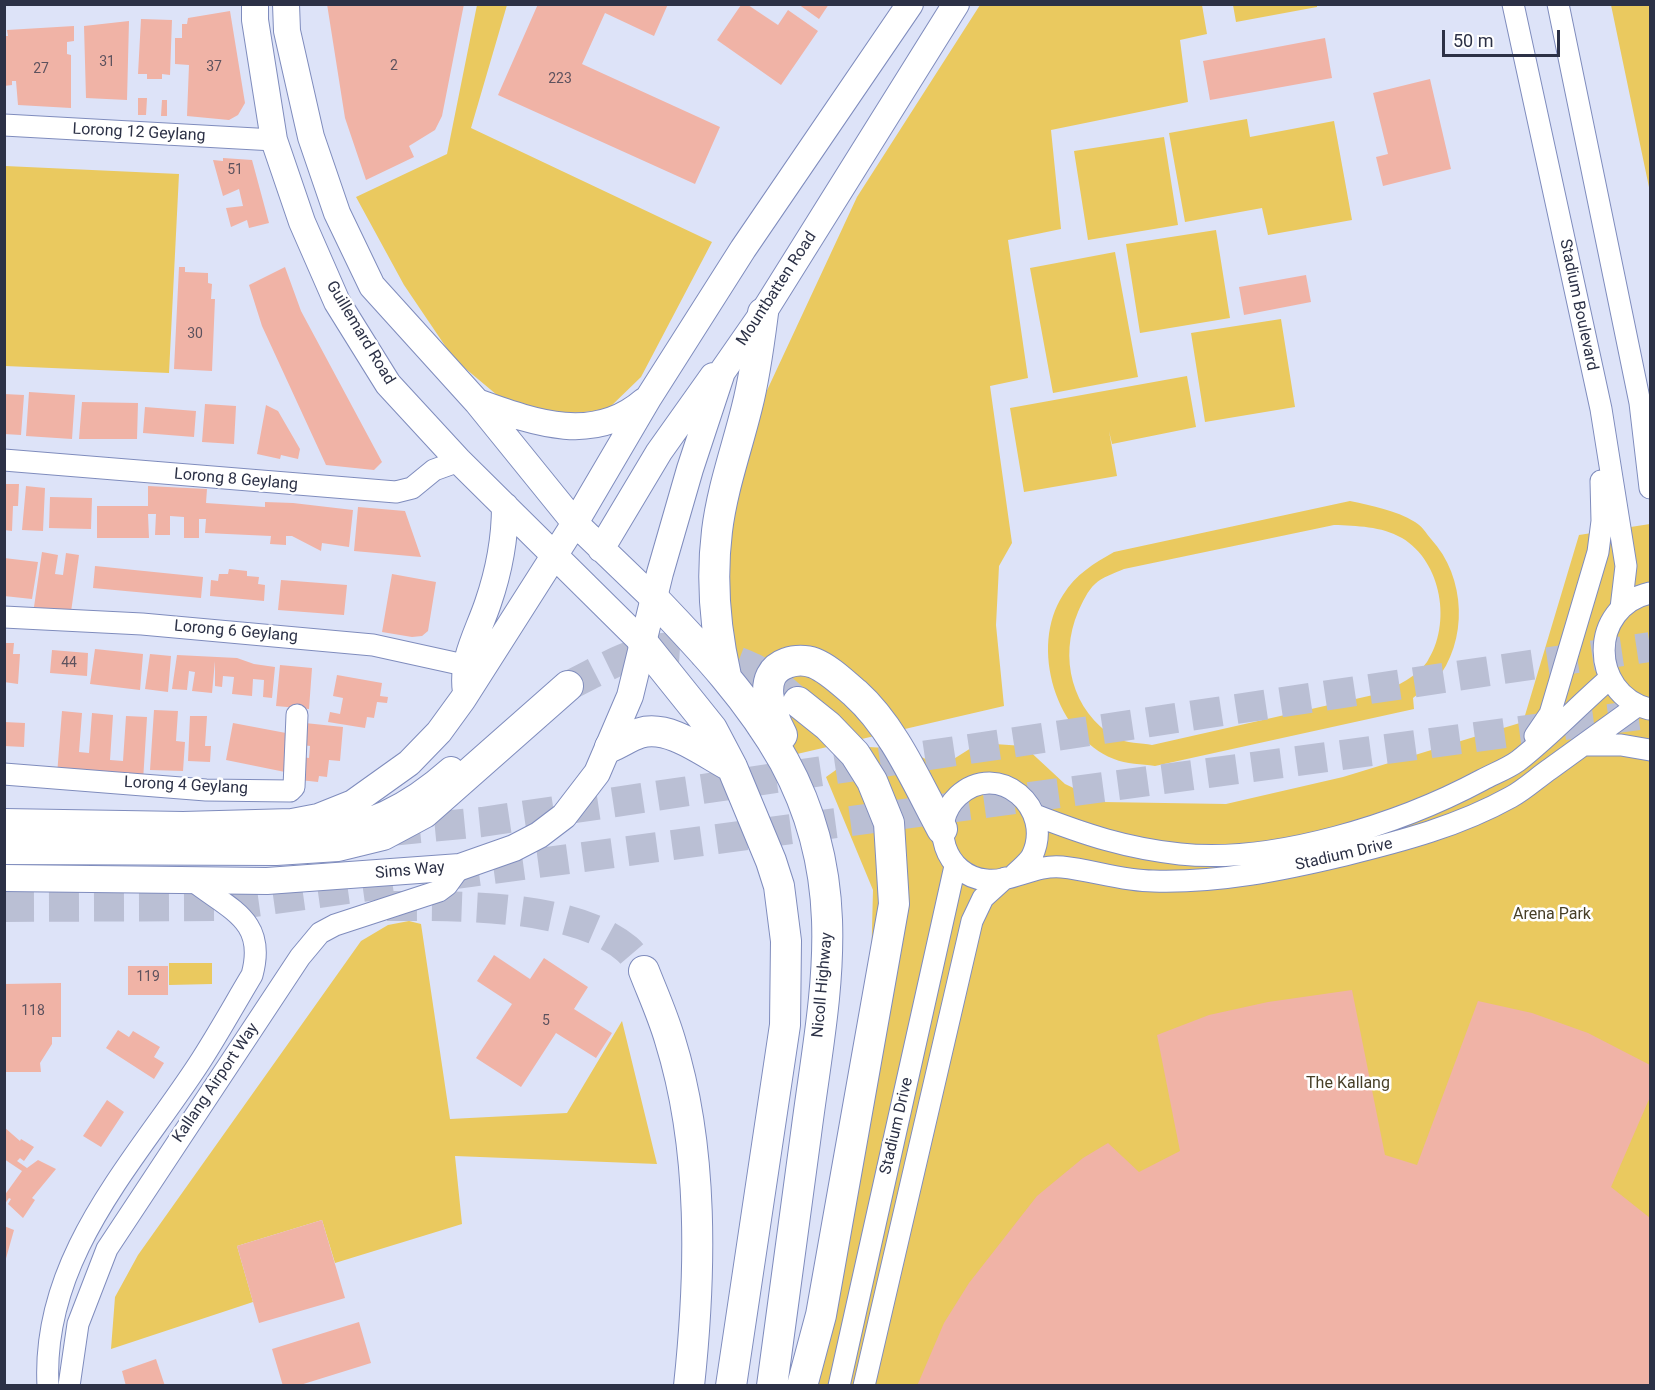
<!DOCTYPE html>
<style>
body{margin:0}
#map{position:relative;width:1655px;height:1390px;overflow:hidden;background:#dde3f8;font-family:Roboto,sans-serif}
canvas{display:block}
.frame{position:absolute;inset:0;border:6px solid #2c3146;pointer-events:none}
.scale{position:absolute;left:1442px;top:30px;width:118px;height:27px;box-sizing:border-box;border:3px solid #2c3146;border-top:0;padding-left:8px;font-size:18px;line-height:21px;white-space:nowrap;color:#2c3146;-webkit-text-stroke:4px #fff;paint-order:stroke}
</style>
<div id="map">
<canvas width="1655" height="1390"></canvas>
<div class="frame"></div>
<div class="scale">50 m</div>
</div>
<script>
const g = document.querySelector('canvas').getContext('2d');
g.lineJoin = 'round';
function fillPath(path, color) { g.fillStyle = color; g.fill(path, 'evenodd'); }
function stroke(path, color, width, dash) { g.strokeStyle = color; g.lineWidth = width; g.lineCap = dash ? 'butt' : 'round'; g.setLineDash(dash || []); g.stroke(path); }
function drawText(font, color, halo, rows, align = 'center') {
  g.font = font + ' Roboto,sans-serif'; g.lineWidth = 5; g.setLineDash([]); g.textBaseline = 'middle'; g.strokeStyle = halo; g.fillStyle = color; for (const [text, x, y, turn = 0] of rows) {
    g.save(); g.translate(x, y); g.rotate((+turn || 0) * Math.PI / 180); g.textAlign = isNaN(turn) ? turn : align; if (halo) g.strokeText(text, 0, 0); g.fillText(text, 0, 0); g.restore();
  }
}
fillPath(new Path2D(`
 M 477,5 L 507,5 L 471,128 L 712,242 L 641,377 L 607,410 L 548,415 L 497,395 L 454,359 L 404,285 L 356,197 L 447,154 Z
 M 980,5 L 1202,5 L 1207,34 L 1180,40 L 1188,102 L 1051,130 L 1061,229 L 1008,240 L 1028,378 L 990,386 L 1012,543 L 999,566 L 996,625 L 1004,706 L 784,757 L 727,679 L 727,489 L 756,414 L 857,197 Z
 M 1317,5 L 1317,7 L 1236,22 L 1233,5 Z
 M 1611,5 L 1650,5 L 1650,192 Z
 M 1247,119 L 1250,137 L 1334,121 L 1352,220 L 1268,235 L 1262,208 L 1185,222 L 1169,133 Z
 M 1164,137 L 1178,225 L 1088,240 L 1074,151 Z
 M 5,166 L 179,174 L 169,373 L 5,366 Z
 M 1216,230 L 1230,318 L 1140,333 L 1126,244 Z
 M 1115,252 L 1138,377 L 1053,393 L 1030,268 Z
 M 1281,319 L 1295,407 L 1205,422 L 1191,333 Z
 M 1187,376 L 1196,427 L 1112,444 L 1109,431 L 1117,476 L 1024,492 L 1010,408 Z
 M 1350,501 C 1373,506 1395,510 1415,522 C 1422,526 1426,533 1431,539 C 1466,577 1469,641 1435,682 C 1429,688 1419,693 1413,698 L 1414,709 L 1155,766 C 1142,764 1126,764 1114,759 C 1056,736 1029,647 1063,595 C 1076,574 1093,564 1114,552 ZM 1334,525 C 1357,526 1381,526 1402,538 C 1442,562 1452,624 1427,662 C 1417,677 1397,685 1382,693 L 1152,745 C 1142,743 1125,743 1116,738 C 1071,711 1059,657 1078,612 C 1082,603 1088,590 1095,584 C 1102,577 1115,573 1124,569 Z
 M 1650,524 L 1650,1385 L 807,1386 L 869,1047 L 873,890 L 826,777 L 868,747 L 906,749 L 941,767 L 979,743 L 1024,746 L 1065,784 L 1103,802 L 1226,804 L 1343,777 L 1523,722 L 1579,535 Z
 M 409,921 L 421,924 L 450,1119 L 567,1113 L 622,1021 L 657,1164 L 455,1156 L 462,1224 L 335,1263 L 322,1220 L 237,1246 L 253,1302 L 111,1349 L 115,1297 L 138,1255 L 361,941 L 388,925 Z
 M 169,963 L 212,963 L 212,984 L 169,985 Z`), '#eac95f');
fillPath(new Path2D(`
 M 327,4 L 464,4 L 442,116 L 435,130 L 409,146 L 414,157 L 366,180 L 345,118 Z
 M 538,4 L 668,4 L 654,36 L 605,13 L 582,64 L 720,127 L 695,184 L 498,95 Z
 M 798,4 L 829,4 L 819,19 Z
 M 741,5 L 748,5 L 778,25 L 788,10 L 818,31 L 781,85 L 717,40 Z
 M 230,11 L 245,103 L 238,115 L 229,120 L 187,116 L 189,65 L 175,64 L 175,38 L 182,38 L 182,24 L 187,24 L 188,18 Z
 M 141,19 L 172,20 L 170,75 L 162,74 L 162,79 L 147,79 L 147,74 L 138,74 Z
 M 129,21 L 127,100 L 86,98 L 84,26 Z
 M 74,26 L 74,41 L 67,42 L 67,54 L 71,55 L 71,108 L 18,105 L 16,81 L 12,81 L 12,85 L 4,86 L 4,36 L 8,36 L 7,30 Z
 M 1325,38 L 1332,78 L 1210,100 L 1203,61 Z
 M 1430,79 L 1451,169 L 1383,186 L 1376,157 L 1388,154 L 1373,93 Z
 M 138,98 L 147,98 L 146,115 L 138,115 Z
 M 162,100 L 167,100 L 167,116 L 161,116 Z
 M 223,158 L 252,160 L 269,223 L 249,228 L 247,220 L 231,227 L 226,208 L 243,206 L 239,189 L 223,196 L 213,160 L 223,161 Z
 M 179,267 L 185,267 L 185,272 L 208,273 L 208,283 L 212,284 L 211,299 L 215,299 L 212,371 L 174,369 Z
 M 285,267 L 301,311 L 382,462 L 374,470 L 326,465 L 262,326 L 249,285 Z
 M 1306,275 L 1311,302 L 1244,315 L 1239,287 Z
 M 29,392 L 75,395 L 72,439 L 26,436 Z
 M 4,394 L 24,395 L 21,435 L 4,434 Z
 M 82,402 L 138,403 L 137,439 L 79,439 Z
 M 205,404 L 236,406 L 234,444 L 202,442 Z
 M 266,405 L 278,411 L 300,449 L 298,459 L 281,455 L 280,459 L 257,454 Z
 M 145,407 L 196,411 L 194,437 L 143,433 Z
 M 4,484 L 19,484 L 18,506 L 13,506 L 12,531 L 4,530 Z
 M 26,486 L 45,488 L 43,531 L 22,530 Z
 M 148,486 L 207,489 L 206,503 L 265,507 L 265,502 L 293,503 L 353,510 L 349,547 L 322,543 L 321,551 L 292,536 L 286,536 L 286,545 L 270,544 L 271,536 L 205,533 L 206,519 L 199,519 L 199,538 L 184,538 L 184,517 L 170,516 L 170,535 L 155,535 L 156,514 L 148,514 L 149,538 L 97,538 L 97,506 L 148,506 Z
 M 50,497 L 92,498 L 91,529 L 49,528 Z
 M 358,507 L 405,511 L 421,557 L 354,551 Z
 M 42,552 L 58,555 L 55,574 L 63,575 L 66,553 L 79,555 L 71,612 L 34,607 Z
 M 4,558 L 38,562 L 32,599 L 4,596 Z
 M 95,566 L 203,577 L 201,598 L 93,588 Z
 M 229,569 L 247,571 L 247,576 L 259,577 L 258,584 L 265,585 L 264,601 L 210,596 L 211,580 L 218,581 L 219,574 L 228,574 Z
 M 392,574 L 436,582 L 428,631 L 422,636 L 412,637 L 382,632 Z
 M 281,580 L 347,585 L 344,615 L 278,610 Z
 M 4,643 L 14,643 L 13,654 L 20,654 L 18,684 L 4,682 Z
 M 95,649 L 143,654 L 140,690 L 90,684 Z
 M 52,650 L 88,653 L 87,676 L 50,673 Z
 M 150,654 L 171,656 L 168,692 L 145,689 Z
 M 177,655 L 237,658 L 254,664 L 275,667 L 272,698 L 263,697 L 264,680 L 253,679 L 252,696 L 232,694 L 234,677 L 223,676 L 222,687 L 215,686 L 215,661 L 212,693 L 192,691 L 195,672 L 189,671 L 187,690 L 172,689 Z
 M 280,665 L 312,668 L 309,709 L 276,706 Z
 M 337,675 L 382,683 L 380,696 L 388,697 L 387,703 L 377,702 L 374,718 L 367,717 L 365,728 L 328,722 L 330,712 L 340,714 L 343,698 L 333,696 Z
 M 154,710 L 178,711 L 176,741 L 185,742 L 183,771 L 150,770 Z
 M 62,711 L 82,713 L 79,752 L 89,753 L 92,713 L 113,715 L 110,760 L 123,761 L 126,716 L 147,717 L 143,781 L 57,775 Z
 M 190,716 L 207,716 L 205,746 L 211,746 L 210,762 L 188,761 Z
 M 4,722 L 25,723 L 24,747 L 4,746 Z
 M 233,723 L 286,733 L 285,772 L 226,760 Z
 M 305,723 L 343,727 L 340,761 L 329,760 L 327,777 L 319,776 L 318,782 L 300,780 L 302,757 L 309,758 L 310,746 L 303,745 Z
 M 494,955 L 530,979 L 544,958 L 588,987 L 574,1009 L 612,1033 L 596,1058 L 556,1033 L 521,1087 L 476,1058 L 512,1004 L 477,981 Z
 M 128,966 L 168,966 L 168,995 L 128,995 Z
 M 61,983 L 61,1037 L 52,1037 L 52,1044 L 40,1063 L 41,1072 L 4,1072 L 4,984 Z
 M 1352,990 L 1385,1155 L 1417,1165 L 1478,1001 L 1532,1013 L 1588,1033 L 1650,1065 L 1650,1097 L 1611,1187 L 1650,1218 L 1650,1386 L 917,1386 L 944,1323 L 969,1283 L 1037,1196 L 1083,1158 L 1108,1143 L 1139,1172 L 1180,1151 L 1157,1035 L 1209,1015 L 1268,1002 Z
 M 118,1030 L 129,1037 L 133,1031 L 160,1047 L 154,1057 L 164,1063 L 154,1079 L 106,1048 Z
 M 107,1100 L 124,1112 L 101,1147 L 83,1136 Z
 M 4,1127 L 20,1141 L 21,1139 L 34,1147 L 24,1161 L 20,1158 L 17,1161 L 27,1168 L 38,1160 L 56,1169 L 32,1198 L 35,1200 L 23,1218 L 8,1204 L 11,1199 L 9,1198 L 4,1205 L 4,1196 L 22,1171 L 4,1159 Z
 M 322,1220 L 345,1298 L 259,1323 L 237,1246 Z
 M 4,1226 L 14,1230 L 5,1262 L 4,1262 Z
 M 359,1322 L 371,1363 L 297,1386 L 283,1386 L 272,1349 Z
 M 156,1359 L 165,1386 L 126,1386 L 122,1371 Z`), '#f0b3a6');
stroke(new Path2D(`
 M 568,686 C 597,672 630,651 663,648 C 691,645 727,656 753,668 C 769,676 784,691 798,702
 M 390,831 L 482,822 L 1650,647
 M 449,875 L 1639,715
 M 387,906 C 454,906 573,903 627,949 C 634,955 639,964 644,971
 M 4,907 L 225,906 L 405,881`), '#babfd4', 30, [30, 15]);
const minor = new Path2D(`
 M 1513,4 L 1601,409 L 1626,566 L 1621,608
 M 1558,4 L 1640,403 L 1650,488
 M 4,125 L 274,140
 M 4,460 L 396,492 L 412,488 L 434,470 L 459,461
 M 4,617 L 142,624 L 373,645 L 464,665
 M 1649,709 C 1589,693 1589,607 1650,593
 M 1535,736 L 1550,714 L 1598,552 L 1602,521 L 1601,481
 M 1583,745 L 1621,745 L 1650,750
 M 4,774 L 206,790 L 290,791 L 294,787 L 297,715
 M 1035,815 C 1086,835 1126,848 1180,854 C 1274,864 1400,824 1482,780 C 1493,774 1507,769 1518,761 C 1550,736 1579,705 1609,679
 M 1015,874 C 1021,868 1028,863 1032,856 C 1055,808 998,759 958,796 C 928,824 945,876 986,880 C 1010,883 1035,864 1062,867 C 1092,870 1122,881 1153,881 C 1219,883 1282,870 1345,855 C 1402,841 1459,826 1511,797 C 1524,790 1537,778 1550,769 C 1579,748 1608,727 1637,706
 M 48,1386 C 41,1258 133,1164 198,1065 C 217,1036 234,1005 252,975 C 267,920 230,910 192,880
 M 69,1386 L 78,1324 L 107,1249 L 300,957 L 320,933 L 335,925 L 439,891 L 447,885 L 460,867
 M 839,1386 L 955,866
 M 864,1386 L 972,921 L 983,898 L 1005,878`);
const major = new Path2D(`
 M 255,4 L 255,20 L 274,140 L 302,222 L 337,302 L 388,384 L 459,461 L 643,643
 M 286,4 L 287,31 L 311,137 L 337,213 L 372,286 L 477,402 L 575,523 L 654,599
 M 477,402 C 533,422 593,445 644,401
 M 601,549 L 659,452 L 713,376
 M 466,692 C 461,660 478,633 488,603 C 499,571 505,539 505,506
 M 4,822 L 183,825 L 292,822 L 318,817 L 353,803 L 409,763 L 439,732 L 463,699 L 575,523 L 649,397 L 743,249 L 910,4
 M 309,828 C 362,835 414,803 451,770
 M 4,878 L 267,881 L 460,867 L 514,848 L 539,835 L 564,816 L 597,773 L 630,696 L 660,573 L 690,469 L 722,372 L 763,313 L 956,4`);
const highway = new Path2D(`
 M 654,599 C 702,649 750,700 784,761 C 853,887 823,1001 806,1134 C 795,1218 783,1302 772,1386
 M 643,643 L 712,729 L 732,767 L 771,861 L 779,886 L 786,941 L 785,1025 L 731,1386
 M 726,676 C 715,628 711,580 717,531 C 722,489 737,448 747,407 C 755,376 759,344 763,313
 M 798,702 L 828,726 L 855,754 L 872,781 L 889,823 L 894,904 L 821,1315 L 802,1386
 M 782,735 C 771,714 755,674 787,663 C 795,660 806,660 814,663 C 829,669 843,683 855,693 C 894,728 917,783 942,829
 M 610,747 C 620,743 630,736 640,733 C 670,724 706,754 732,767
 M 4,849 L 276,850 L 338,846 L 383,835 L 424,813 L 568,686
 M 644,971 C 653,994 663,1016 670,1040 C 704,1149 701,1274 689,1386`);
stroke(minor, '#7f8cbd', 23);
stroke(major, '#7f8cbd', 28);
stroke(highway, '#7f8cbd', 32);
stroke(minor, '#fff', 21);
stroke(major, '#fff', 26);
stroke(highway, '#fff', 30);
drawText('14px', '#5d525e', null, [
 ["31",107,62],
 ["2",394,66],
 ["37",214,67],
 ["27",41,69],
 ["223",560,79],
 ["51",235,170],
 ["30",195,334],
 ["44",69,663],
 ["119",148,977],
 ["118",33,1011],
 ["5",546,1021]
]);
drawText('16px', '#2c3146', '#fff', [
 ["Lorong 12 Geylang",139,133,3],
 ["Mountbatten Road",777,289,-57],
 ["Stadium Boulevard",1578,305,78],
 ["Guillemard Road",360,333,59],
 ["Lorong 8 Geylang",236,480,5],
 ["Lorong 6 Geylang",236,632,5],
 ["Lorong 4 Geylang",186,786,3],
 ["Stadium Drive",1344,855,-13],
 ["Sims Way",410,871,-5],
 ["Nicoll Highway",823,985,-85],
 ["Kallang Airport Way",216,1083,-56],
 ["Stadium Drive",897,1126,-77]
]);
drawText('16px', '#473f27', '#fff', [
 ["Arena Park",1552,915],
 ["The Kallang",1348,1084]
]);
</script>
